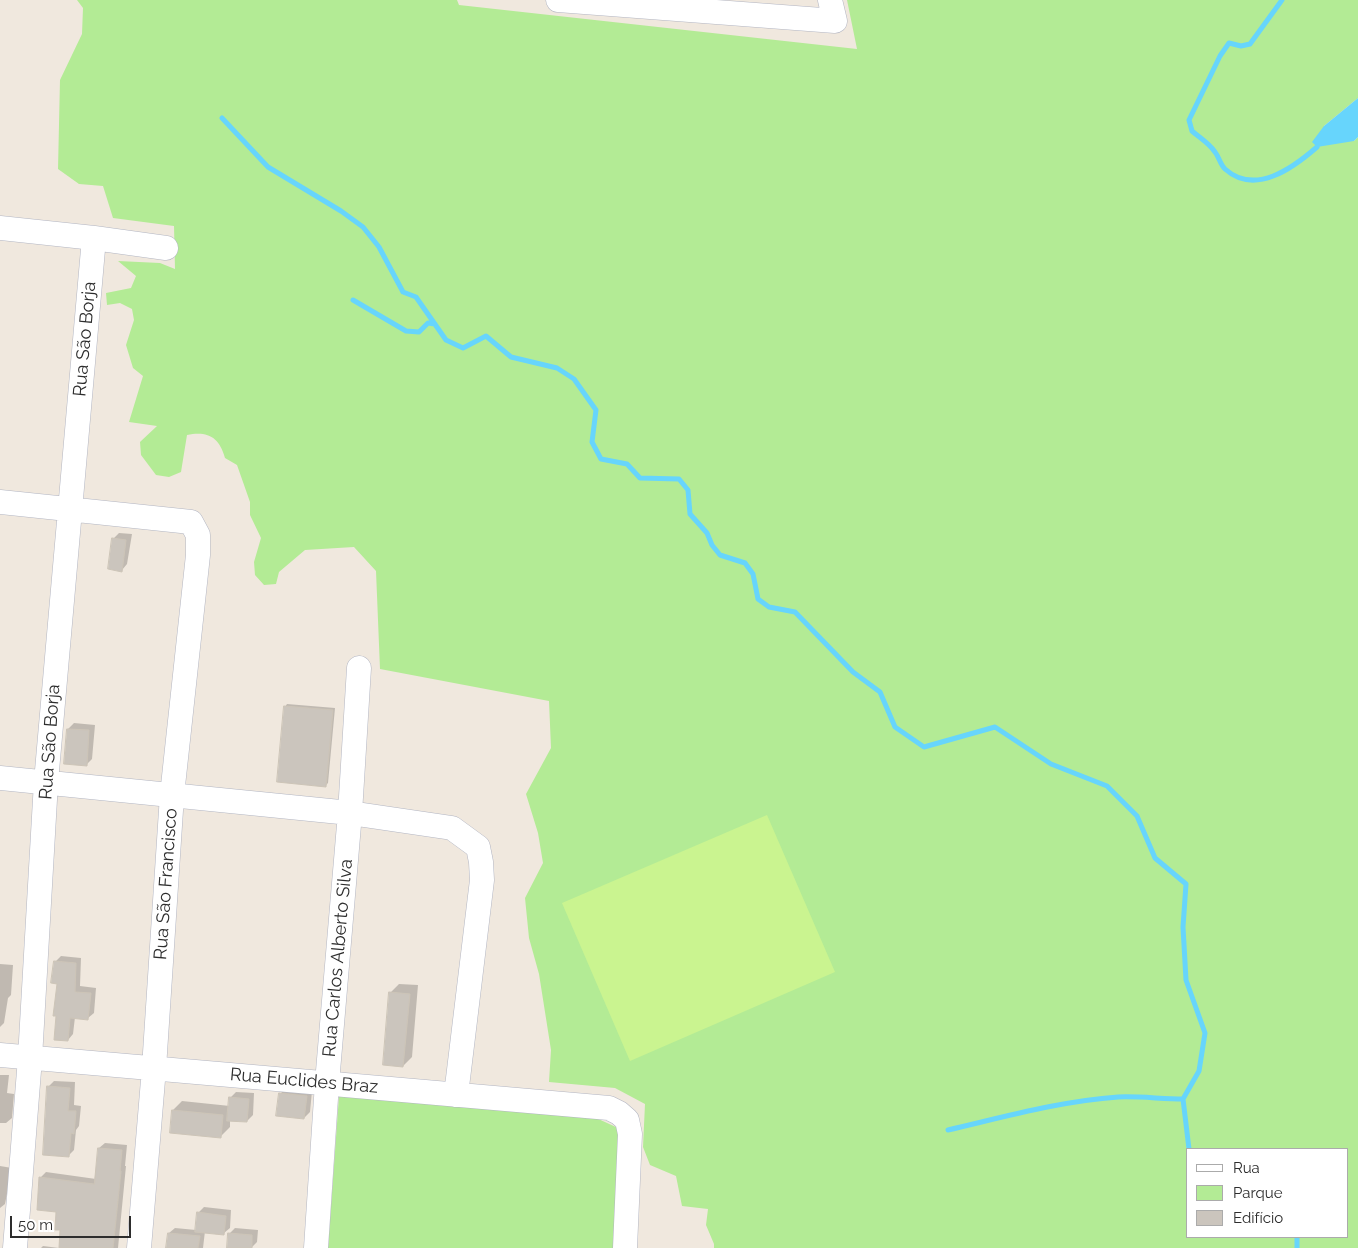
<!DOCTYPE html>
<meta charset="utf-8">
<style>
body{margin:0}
#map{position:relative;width:1358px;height:1248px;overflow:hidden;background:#f0e8de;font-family:Raleway,sans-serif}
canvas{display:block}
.legend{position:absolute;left:1186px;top:1148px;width:162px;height:90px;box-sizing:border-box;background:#fff;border:1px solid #ababab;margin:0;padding:6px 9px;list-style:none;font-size:15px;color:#2d2d2d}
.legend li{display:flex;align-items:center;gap:10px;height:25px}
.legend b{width:25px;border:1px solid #ababab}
.scale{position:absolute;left:10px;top:1216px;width:121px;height:22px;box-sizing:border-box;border:2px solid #2d2d2d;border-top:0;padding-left:6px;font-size:15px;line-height:18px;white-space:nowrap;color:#2d2d2d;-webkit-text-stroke:4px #fff;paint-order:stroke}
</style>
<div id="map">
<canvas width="1358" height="1248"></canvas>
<ul class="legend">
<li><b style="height:6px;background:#fff"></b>Rua</li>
<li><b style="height:14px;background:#b3eb95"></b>Parque</li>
<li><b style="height:14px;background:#cbc5bd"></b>Edifício</li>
</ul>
<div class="scale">50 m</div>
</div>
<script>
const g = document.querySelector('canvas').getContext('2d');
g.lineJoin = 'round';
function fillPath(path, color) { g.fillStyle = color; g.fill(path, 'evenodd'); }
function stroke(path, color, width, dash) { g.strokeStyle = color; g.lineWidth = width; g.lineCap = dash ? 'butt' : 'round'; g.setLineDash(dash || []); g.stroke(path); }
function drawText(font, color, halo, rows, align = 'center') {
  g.font = font + ' Raleway,sans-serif'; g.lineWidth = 4; g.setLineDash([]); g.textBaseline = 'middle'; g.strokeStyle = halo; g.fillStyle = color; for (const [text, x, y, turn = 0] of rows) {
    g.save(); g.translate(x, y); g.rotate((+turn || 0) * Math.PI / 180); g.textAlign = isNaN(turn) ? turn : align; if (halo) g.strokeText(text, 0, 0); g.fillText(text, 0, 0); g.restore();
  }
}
fillPath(new Path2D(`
 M 77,0 L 457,0 L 459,5 L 857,49 L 847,0 L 1358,0 L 1358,98 L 1324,126 L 1354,141 L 1358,137 L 1358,1248 L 714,1248 L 714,1244 L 706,1225 L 708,1209 L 682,1206 L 676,1176 L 650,1165 L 643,1147 L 645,1104 L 615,1088 L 549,1082 L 551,1050 L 539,974 L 529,938 L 525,898 L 543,863 L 538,833 L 526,794 L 551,748 L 549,701 L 380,669 L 376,571 L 354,547 L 305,550 L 279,572 L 276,584 L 264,585 L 255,575 L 254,562 L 261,538 L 250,515 L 250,502 L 237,465 L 225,458 C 219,437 208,431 187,435 L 181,472 L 169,477 L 156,475 L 141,455 L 140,442 L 157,426 L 129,422 L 143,376 L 133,368 L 126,345 L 134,320 L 132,309 L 120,303 L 107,305 L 106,293 L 131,288 L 136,276 L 118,261 L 160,263 L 175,269 L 174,226 L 113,218 L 103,186 L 79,184 L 58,169 L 60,80 L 82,34 L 83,8 ZM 1187,1149 L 1347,1149 L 1347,1237 L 1187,1237 Z
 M 339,1096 L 594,1117 L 618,1128 L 619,1248 L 328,1248 Z`), '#b3eb95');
fillPath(new Path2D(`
 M 767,815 L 835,972 L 630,1061 L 562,903 Z`), '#caf490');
fillPath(new Path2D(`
 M 1358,98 L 1358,137 L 1354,141 L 1317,147 L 1312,142 L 1324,126 Z`), '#67d5fc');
fillPath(new Path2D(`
 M 119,533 L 132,534 L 127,564 L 122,570 L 113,539 Z
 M 287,704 L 335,708 L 328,783 L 326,785 L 285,707 Z
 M 74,723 L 95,725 L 92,759 L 86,765 L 68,729 Z
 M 61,956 L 81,958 L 80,986 L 96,988 L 94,1013 L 88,1018 L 75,1017 L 73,1034 L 68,1040 L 55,962 Z
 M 0,964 L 13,965 L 11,995 L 8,998 L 4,1023 L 0,1027 Z
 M 399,984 L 418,985 L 412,1057 L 403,1066 L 390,993 Z
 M 0,1075 L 9,1075 L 7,1093 L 14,1094 L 12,1118 L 6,1123 L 0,1123 L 0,1126 Z
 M 54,1081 L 75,1082 L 74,1105 L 81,1106 L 79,1126 L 76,1130 L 74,1150 L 68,1156 L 48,1087 Z
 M 286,1088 L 312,1091 L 310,1112 L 304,1118 L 280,1094 Z
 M 236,1092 L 254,1093 L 253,1115 L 247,1121 L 230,1120 L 230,1127 L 221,1136 L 173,1110 L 182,1101 L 230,1106 L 230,1098 Z
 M 105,1143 L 127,1145 L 125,1166 L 126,1166 L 118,1248 L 83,1248 L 57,1211 L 40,1178 L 46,1172 L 96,1179 L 99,1148 Z
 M 0,1166 L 12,1168 L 5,1204 L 0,1208 Z
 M 204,1207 L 231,1210 L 230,1228 L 224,1233 L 205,1231 L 203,1248 L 167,1248 L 169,1233 L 175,1228 L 196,1230 L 198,1213 Z
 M 235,1228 L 258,1230 L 257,1242 L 251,1248 L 228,1248 L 229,1234 Z
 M 43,1246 L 59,1248 L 41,1248 Z`), '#0003');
stroke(new Path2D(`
 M 1282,0 L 1250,44 L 1241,46 L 1229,43 L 1220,56 L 1189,120 L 1192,131 C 1200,138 1209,143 1215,152 C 1219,157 1220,164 1225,169 C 1255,196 1293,168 1317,147
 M 222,118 L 268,167 L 341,211 L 363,227 L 379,247 L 403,292 L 416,297 L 446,340 L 463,348 L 486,336 L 511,357 L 557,368 L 574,379 L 596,410 L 592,442 L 601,459 L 627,464 L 640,478 L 679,479 L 688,490 L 690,514 L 707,533 L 712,545 L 720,555 L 745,563 L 753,574 L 758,599 L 769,607 L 795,612 L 853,672 L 880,692 L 895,727 L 924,747 L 995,727 L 1051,764 L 1107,786 L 1137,816 L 1155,858 L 1186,884 L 1183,927 L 1186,980 L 1205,1033 L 1199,1071 L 1183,1099 L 1189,1149
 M 353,300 L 406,331 L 419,332 L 428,323 L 435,324
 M 948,1130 C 1004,1117 1061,1101 1118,1097 C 1139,1096 1162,1099 1183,1099
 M 1297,1237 L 1297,1248`), '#67d5fc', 5);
const building = new Path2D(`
 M 112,538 L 126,540 L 122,572 L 108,569 Z
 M 284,706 L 333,710 L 326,787 L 277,782 Z
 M 67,729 L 89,730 L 87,766 L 64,764 Z
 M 54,961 L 76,963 L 75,992 L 91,993 L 88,1020 L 70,1018 L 68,1041 L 54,1040 L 56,1016 L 53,1016 L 57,984 L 51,983 Z
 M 389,992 L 410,994 L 403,1067 L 383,1065 Z
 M 47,1086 L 70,1088 L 68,1111 L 76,1111 L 74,1134 L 71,1133 L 69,1157 L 43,1155 Z
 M 279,1093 L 307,1096 L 304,1119 L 276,1116 Z
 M 229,1097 L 249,1099 L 247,1122 L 227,1121 Z
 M 172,1110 L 223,1115 L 221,1138 L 170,1133 Z
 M 98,1148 L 122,1150 L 120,1171 L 121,1171 L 113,1248 L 59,1248 L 60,1230 L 55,1230 L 56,1212 L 37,1210 L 39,1177 L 94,1184 Z
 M 197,1212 L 226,1216 L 224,1235 L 195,1232 Z
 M 168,1233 L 200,1236 L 198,1248 L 166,1248 Z
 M 228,1233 L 252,1235 L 252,1248 L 227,1248 Z`);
fillPath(building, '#cbc5bd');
stroke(building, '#ccc4b7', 1);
const minor = new Path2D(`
 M 558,0 L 835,21 L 830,0
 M 0,228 L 94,238 L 166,248
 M 0,502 L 191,522 L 198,535 L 198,555 L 172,795 L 154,1068 L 139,1248
 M 0,778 L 350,813 L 452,828 L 478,847 L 481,862 L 482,880 L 456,1095
 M 0,1055 L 609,1108 L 619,1113 L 627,1120 L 630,1134 L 625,1248
 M 15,1248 L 30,1058 L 46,782 L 94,238
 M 316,1248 L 327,1083 L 350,813 L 359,668`);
stroke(minor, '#b2b5c2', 25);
stroke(minor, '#fff', 24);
drawText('18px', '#2d2d2d', '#fff', [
 ["Rua São Borja",85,339,-85],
 ["Rua São Borja",50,742,-86],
 ["Rua São Francisco",166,884,-86],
 ["Rua Carlos Alberto Silva",338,958,-85],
 ["Rua Euclides Braz",304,1081,5]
]);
</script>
